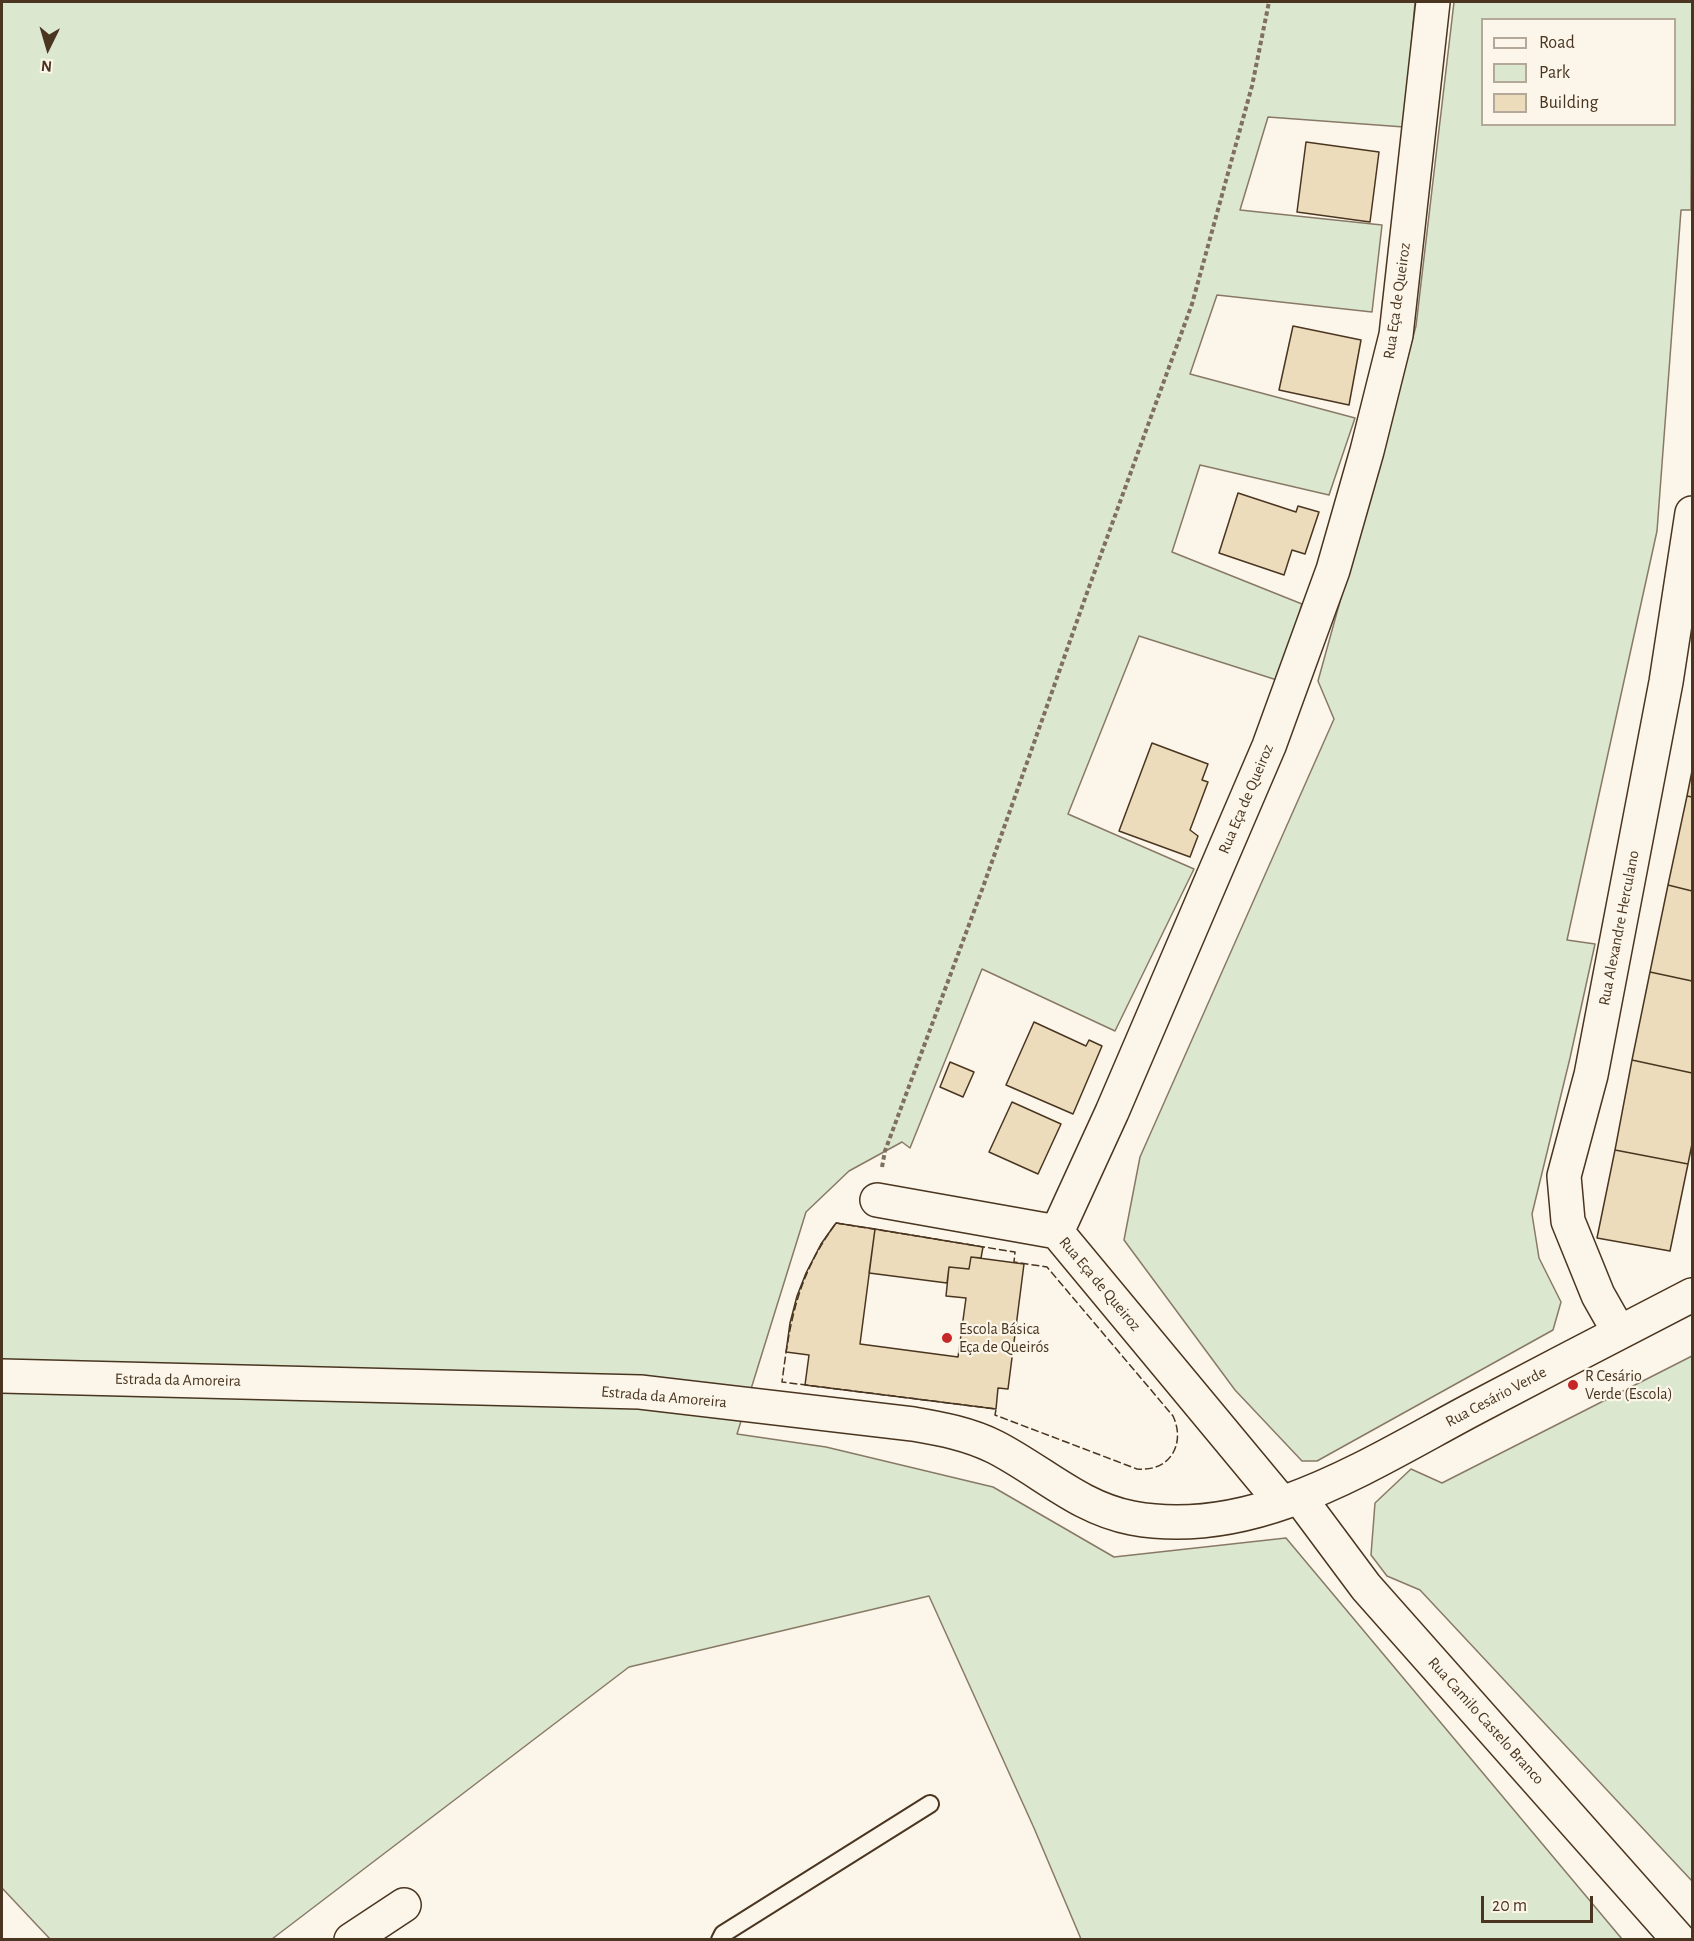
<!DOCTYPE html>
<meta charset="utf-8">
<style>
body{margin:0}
#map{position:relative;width:1694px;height:1941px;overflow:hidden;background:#fbf6e9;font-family:"Alegreya Sans",sans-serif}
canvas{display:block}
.frame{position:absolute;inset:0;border:3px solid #4a3520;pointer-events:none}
.legend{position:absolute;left:1481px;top:18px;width:195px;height:108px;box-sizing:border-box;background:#fbf6e9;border:2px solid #b4a999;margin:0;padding:8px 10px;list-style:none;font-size:18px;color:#4a3520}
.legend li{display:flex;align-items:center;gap:12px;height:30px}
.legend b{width:30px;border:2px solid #b4a999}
.north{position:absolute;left:18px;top:18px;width:60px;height:60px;-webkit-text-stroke:4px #fbf6e9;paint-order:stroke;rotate:185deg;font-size:16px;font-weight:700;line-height:24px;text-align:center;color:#4a3520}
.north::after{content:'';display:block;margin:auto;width:21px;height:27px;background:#4a3520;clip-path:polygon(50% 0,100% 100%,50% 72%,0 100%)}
.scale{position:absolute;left:1481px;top:1896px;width:112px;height:27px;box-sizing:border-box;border:3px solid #4a3520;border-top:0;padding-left:8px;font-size:18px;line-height:21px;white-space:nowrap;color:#4a3520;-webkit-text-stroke:4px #fbf6e9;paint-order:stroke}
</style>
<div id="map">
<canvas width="1694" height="1941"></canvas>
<div class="frame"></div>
<ul class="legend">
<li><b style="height:8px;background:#fbf6e9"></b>Road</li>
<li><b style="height:16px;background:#dce7d0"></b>Park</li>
<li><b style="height:16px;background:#ecdcbc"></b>Building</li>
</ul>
<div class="north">N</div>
<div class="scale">20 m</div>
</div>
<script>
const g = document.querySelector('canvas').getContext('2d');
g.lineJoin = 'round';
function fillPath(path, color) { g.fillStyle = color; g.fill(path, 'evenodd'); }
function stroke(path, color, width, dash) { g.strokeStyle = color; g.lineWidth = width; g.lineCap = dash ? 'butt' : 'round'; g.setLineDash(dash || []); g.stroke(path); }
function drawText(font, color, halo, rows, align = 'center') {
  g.font = font + ' "Alegreya Sans",sans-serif'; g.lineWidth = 4.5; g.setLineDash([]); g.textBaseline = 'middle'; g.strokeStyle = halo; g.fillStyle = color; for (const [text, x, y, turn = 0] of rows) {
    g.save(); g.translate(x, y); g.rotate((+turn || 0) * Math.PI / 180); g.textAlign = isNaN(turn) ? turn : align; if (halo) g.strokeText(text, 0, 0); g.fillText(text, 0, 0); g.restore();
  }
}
const green = new Path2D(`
 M 2,2 L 1415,2 L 1404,127 L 1268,117 L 1240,210 L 1382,225 L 1372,312 L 1217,295 L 1190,374 L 1355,418 L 1329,495 L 1200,465 L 1172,552 L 1302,604 L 1280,681 L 1139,636 L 1068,814 L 1194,869 L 1115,1031 L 982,969 L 910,1148 L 902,1142 L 849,1171 L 806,1212 L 737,1434 L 826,1447 L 993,1487 L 1114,1557 L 1286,1538 L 1622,1939 L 1081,1939 L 1034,1828 L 929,1596 L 629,1667 L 272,1939 L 50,1939 L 2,1888 Z
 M 1454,2 L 1692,2 L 1691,210 L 1681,210 L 1657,531 L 1567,940 L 1595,944 L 1570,1058 L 1532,1214 L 1539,1258 L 1561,1302 L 1553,1330 L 1317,1461 L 1302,1461 L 1235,1390 L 1124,1240 L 1140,1157 L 1334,719 L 1318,681 L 1416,326 ZM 1482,20 L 1674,20 L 1674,124 L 1482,124 Z
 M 1692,1356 L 1692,1881 L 1420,1590 L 1387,1576 L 1371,1555 L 1375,1503 L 1411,1469 L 1442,1483 Z`);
fillPath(green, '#dce7d0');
stroke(green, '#887966', 1.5);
const building = new Path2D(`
 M 1306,142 L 1379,152 L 1370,222 L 1297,212 Z
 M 1293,326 L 1361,340 L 1349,405 L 1279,390 Z
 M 1238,493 L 1296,512 L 1298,506 L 1319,512 L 1305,554 L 1292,550 L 1284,575 L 1219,553 Z
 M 1152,743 L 1208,764 L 1202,780 L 1208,782 L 1190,830 L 1198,836 L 1190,857 L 1119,831 Z
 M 1692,771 L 1692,797 L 1687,796 Z
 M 1687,796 L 1692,797 L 1692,891 L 1668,885 Z
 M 1668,885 L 1692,891 L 1692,981 L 1650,972 Z
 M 1650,972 L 1692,981 L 1692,1073 L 1632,1060 Z
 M 1034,1022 L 1086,1046 L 1089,1040 L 1102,1046 L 1073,1114 L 1006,1085 Z
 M 1632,1060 L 1692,1073 L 1692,1144 L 1688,1164 L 1615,1150 Z
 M 950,1062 L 974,1072 L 963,1097 L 940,1087 Z
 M 1012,1102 L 1061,1124 L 1038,1174 L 989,1152 Z
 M 1615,1150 L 1688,1164 L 1670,1251 L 1597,1238 Z
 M 836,1223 L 875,1229 L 860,1344 L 958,1357 L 966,1298 L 946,1296 L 949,1267 L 969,1269 L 971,1257 L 1024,1264 L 1008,1389 L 998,1388 L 996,1409 L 805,1385 L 809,1355 L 786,1352 L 790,1323 L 797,1296 L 806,1273 L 821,1244 Z
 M 875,1229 L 983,1247 L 981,1258 L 971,1257 L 969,1269 L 949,1267 L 947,1283 L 869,1273 Z`);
fillPath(building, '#ecdcbc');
stroke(building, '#4a3520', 1.5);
const service = new Path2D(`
 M 720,1940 L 723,1934 L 930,1804`);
const minor = new Path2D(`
 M 877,1200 L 1057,1232
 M 1619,1332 L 1598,1295 L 1568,1221 L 1564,1176 L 1591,1075 L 1666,682 L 1692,513
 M 2,1376 L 640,1392 L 913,1424 C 942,1429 969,1434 995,1447 C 1042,1471 1079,1508 1132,1518 C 1255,1541 1371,1463 1475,1408 C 1547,1370 1620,1332 1692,1295
 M 1299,1497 L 1366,1587 L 1679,1940
 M 1282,1503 L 1057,1232 L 1112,1112 L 1269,746 L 1333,570 L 1367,451 L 1396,335 L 1433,2
 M 351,1940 L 404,1905`);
stroke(service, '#4a3520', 20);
stroke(minor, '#4a3520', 36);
stroke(new Path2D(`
 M 882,1167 L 885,1151 L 983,887 L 1088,590 L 1192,304 L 1252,86 L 1269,2`), '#7f6f5c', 4, [4.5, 3]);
stroke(service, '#fbf6e9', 16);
stroke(minor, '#fbf6e9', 33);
stroke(new Path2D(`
 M 836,1223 L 1015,1252 L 1014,1262 L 1047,1267 L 1173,1416 C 1186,1444 1170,1472 1137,1469 L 995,1415 L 996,1409 L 782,1382 C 790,1319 798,1275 836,1223 Z`), '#4a3520', 1.5, [8, 3]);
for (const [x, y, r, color] of [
 [947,1338,6,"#c62828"],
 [1573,1385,6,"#c62828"]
]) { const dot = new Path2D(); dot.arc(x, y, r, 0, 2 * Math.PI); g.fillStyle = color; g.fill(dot); stroke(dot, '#fbf6e9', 2); }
drawText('16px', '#4a3520', '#fbf6e9', [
 ["Rua Eça de Queiroz",1397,301,-82],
 ["Rua Eça de Queiroz",1246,799,-67],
 ["Rua Alexandre Herculano",1619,928,-79],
 ["Rua Eça de Queiroz",1100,1284,50],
 ["Estrada da Amoreira",178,1380,1],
 ["Estrada da Amoreira",664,1397,5],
 ["Rua Cesário Verde",1496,1397,-28],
 ["Rua Camilo Castelo Branco",1486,1721,48]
]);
drawText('16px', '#4a3520', '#fbf6e9', [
 ["Escola Básica",959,1329],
 ["Eça de Queirós",959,1347],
 ["R Cesário",1585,1376],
 ["Verde (Escola)",1585,1394]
], 'left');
</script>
